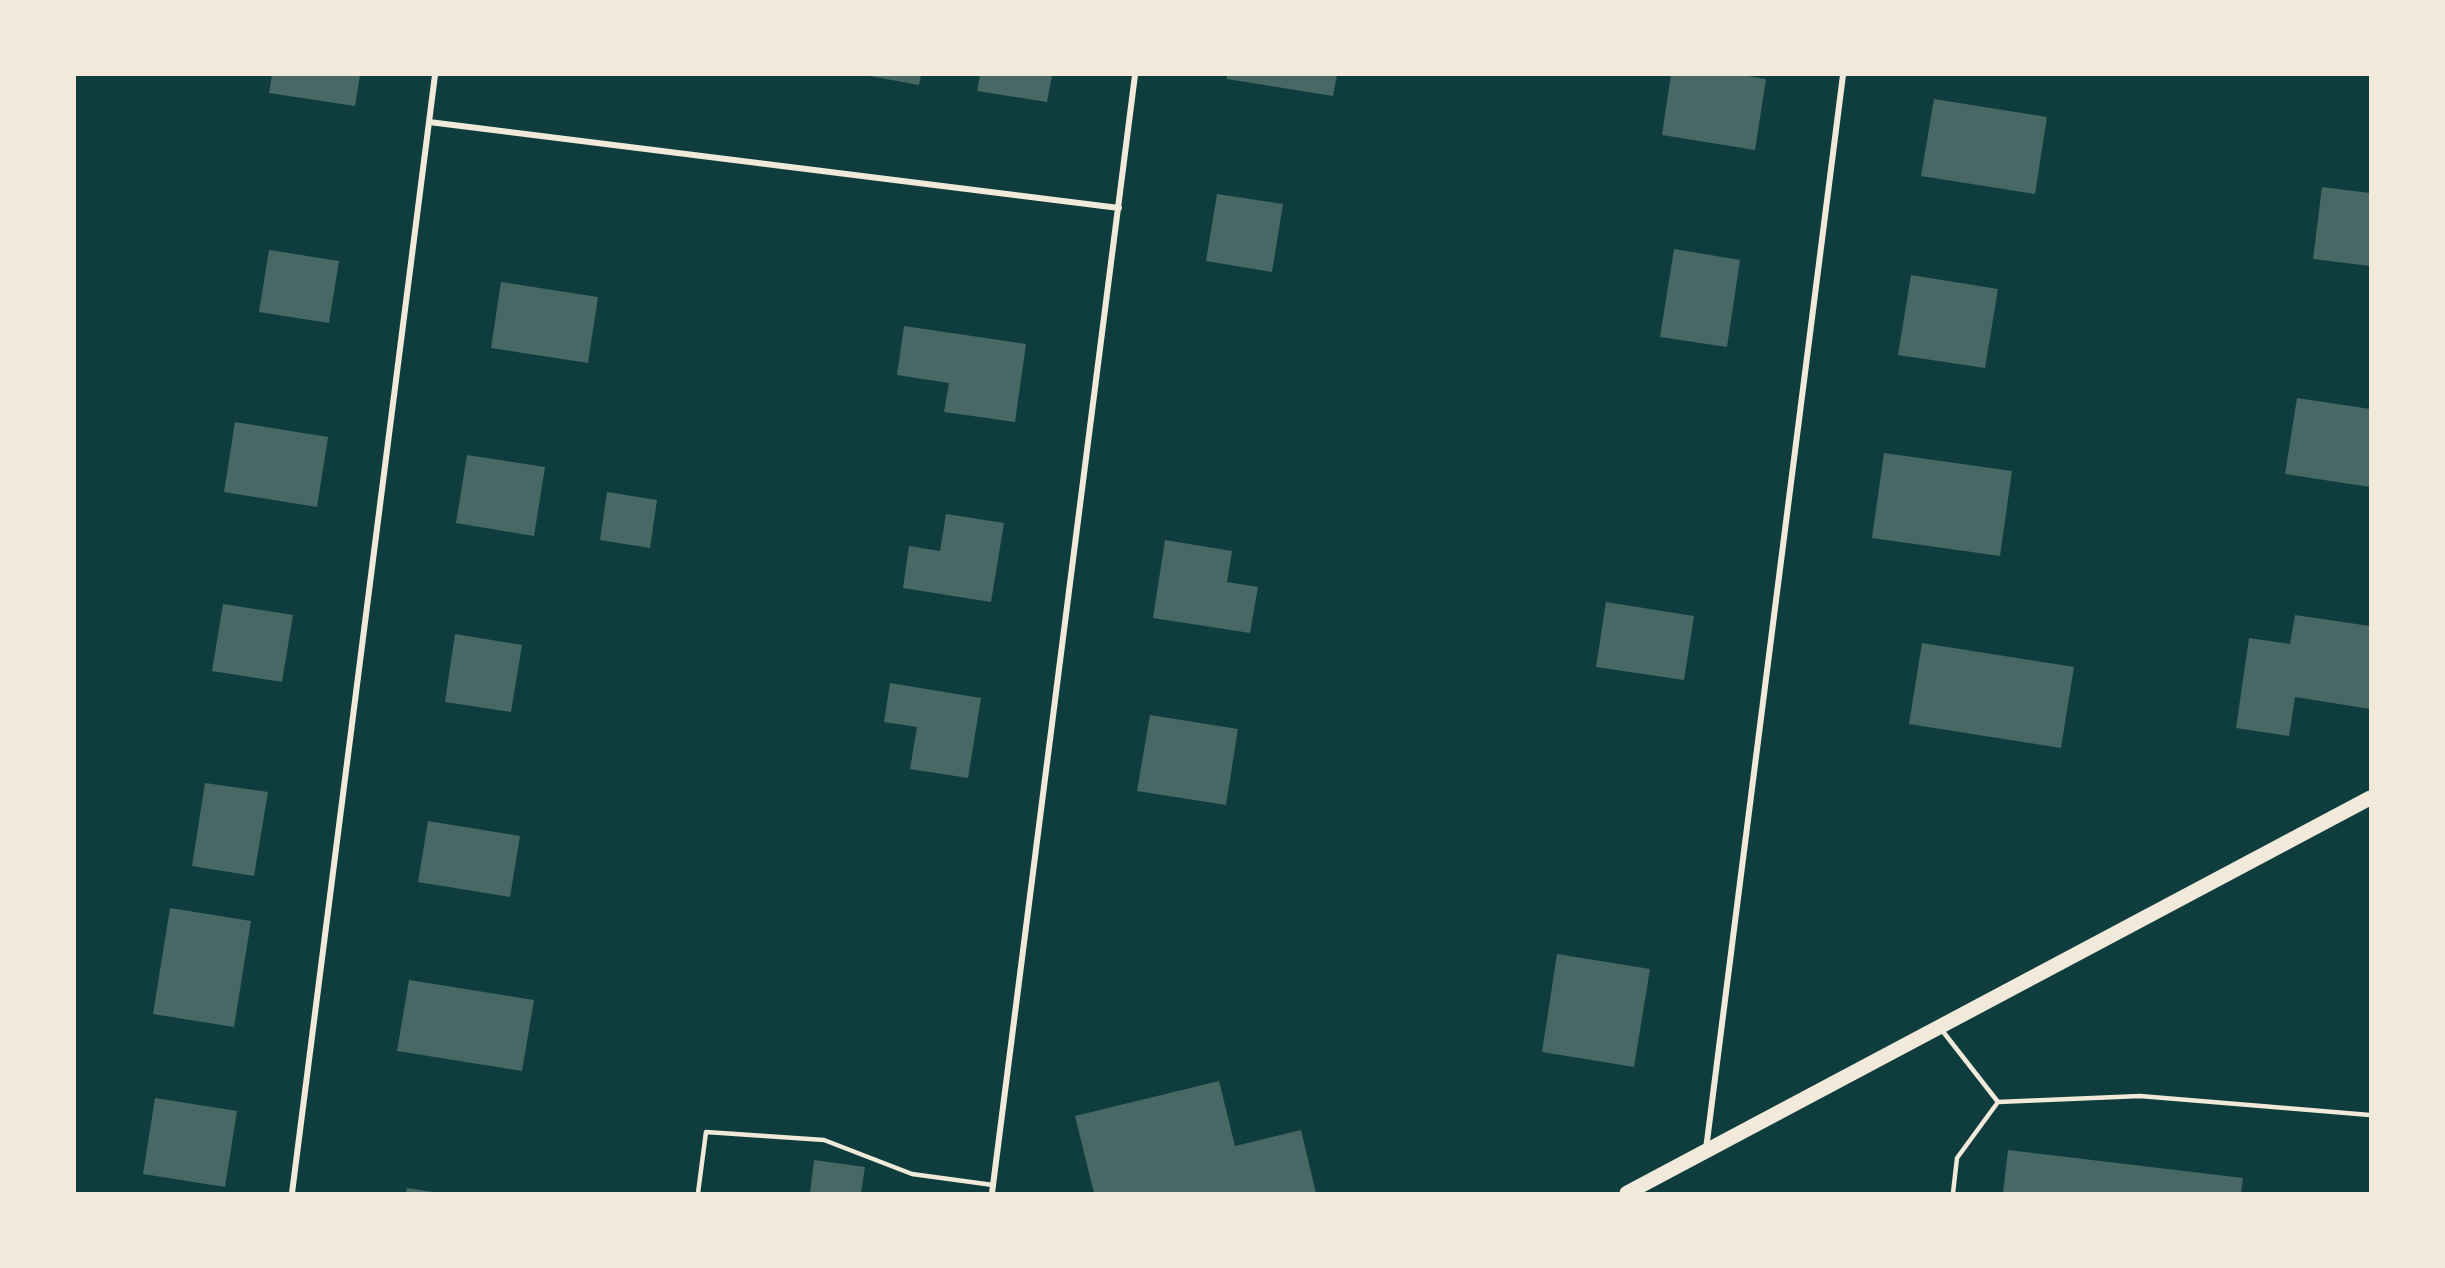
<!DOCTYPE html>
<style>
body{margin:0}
#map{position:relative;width:2445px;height:1268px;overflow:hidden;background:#0f3d3e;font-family:"Space Grotesk",sans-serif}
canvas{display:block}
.frame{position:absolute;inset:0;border:76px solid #f1e9da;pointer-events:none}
</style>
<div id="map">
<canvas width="2445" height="1268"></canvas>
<div class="frame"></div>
</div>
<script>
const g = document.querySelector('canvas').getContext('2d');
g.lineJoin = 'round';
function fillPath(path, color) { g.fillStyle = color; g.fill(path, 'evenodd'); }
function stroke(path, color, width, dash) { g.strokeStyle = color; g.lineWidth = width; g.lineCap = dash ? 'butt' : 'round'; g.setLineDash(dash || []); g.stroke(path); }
fillPath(new Path2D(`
 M 272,75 L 360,75 L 355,106 L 269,93 Z
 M 864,75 L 921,75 L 919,85 Z
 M 980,75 L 1052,75 L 1047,102 L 977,91 Z
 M 1227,75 L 1337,75 L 1333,96 L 1227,79 Z
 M 1671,75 L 1742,75 L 1766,79 L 1755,150 L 1662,135 Z
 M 1934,99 L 2047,117 L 2035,194 L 1921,176 Z
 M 2322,187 L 2370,193 L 2370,266 L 2313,259 Z
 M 1217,194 L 1283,204 L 1272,272 L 1206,261 Z
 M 1674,249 L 1740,260 L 1727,347 L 1660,337 Z
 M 269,250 L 339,261 L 329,323 L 259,312 Z
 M 1911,275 L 1998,289 L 1985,368 L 1898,355 Z
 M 501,282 L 598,297 L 588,363 L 491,348 Z
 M 904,326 L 1026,344 L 1015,422 L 944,412 L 949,383 L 897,375 Z
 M 2297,398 L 2370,409 L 2370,487 L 2285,474 Z
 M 235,422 L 328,437 L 317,507 L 224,492 Z
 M 1884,453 L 2012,471 L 2000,556 L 1872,538 Z
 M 467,455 L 545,467 L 534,536 L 456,523 Z
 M 607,492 L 657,500 L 650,548 L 600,540 Z
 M 946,514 L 1004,523 L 991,602 L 903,588 L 909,546 L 940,551 Z
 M 1165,540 L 1232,551 L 1227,582 L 1258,587 L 1250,633 L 1153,618 Z
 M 1606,602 L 1694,616 L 1684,680 L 1596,667 Z
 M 223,604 L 293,615 L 282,682 L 212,671 Z
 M 2295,615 L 2370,626 L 2370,709 L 2295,697 L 2289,736 L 2236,728 L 2249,638 L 2290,644 Z
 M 455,634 L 522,645 L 511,712 L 445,702 Z
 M 1922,643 L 2074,667 L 2061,748 L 1909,724 Z
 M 890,683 L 981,698 L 968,778 L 910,769 L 917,727 L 884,722 Z
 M 1150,715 L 1238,729 L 1226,805 L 1137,791 Z
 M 205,783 L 268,792 L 254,876 L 192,866 Z
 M 428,821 L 520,836 L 510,897 L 418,882 Z
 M 170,908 L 251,921 L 234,1027 L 153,1014 Z
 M 1557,954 L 1650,969 L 1634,1067 L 1542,1052 Z
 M 409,980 L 534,1000 L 522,1071 L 397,1051 Z
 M 1219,1081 L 1235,1146 L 1301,1130 L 1316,1193 L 1094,1193 L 1075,1116 Z
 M 155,1098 L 237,1111 L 225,1187 L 143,1174 Z
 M 2008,1150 L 2243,1178 L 2241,1193 L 2003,1193 Z
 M 814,1160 L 865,1167 L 861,1193 L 810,1193 Z
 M 407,1188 L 433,1192 L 433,1193 L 406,1193 Z`), '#486865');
stroke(new Path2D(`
 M 1941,1029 L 1998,1102
 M 698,1193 L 706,1132 L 824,1140 L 912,1174 L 993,1185
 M 1953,1193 L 1957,1158 L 1998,1102 L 2140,1096 L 2370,1115`), '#f1e9da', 4.5);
stroke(new Path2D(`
 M 429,122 L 1119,208
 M 1706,1149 L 1843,75
 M 292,1193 L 435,75
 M 992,1193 L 1135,75`), '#f1e9da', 6);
stroke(new Path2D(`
 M 1627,1193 L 2370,798`), '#f1e9da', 15);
</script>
